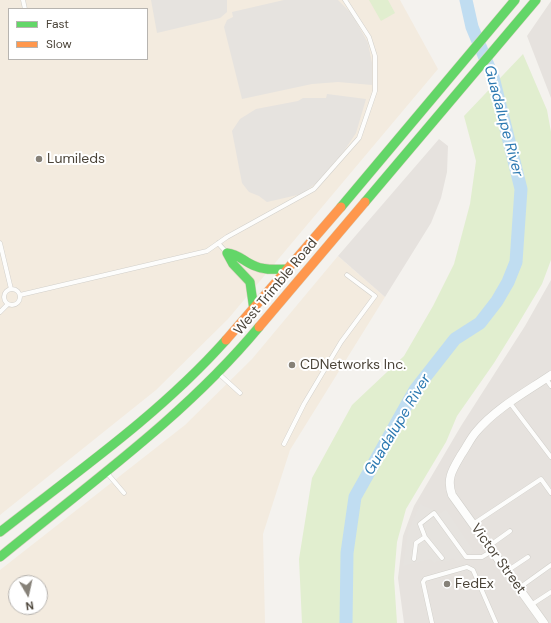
<!DOCTYPE html>
<style>
body{margin:0}
#map{position:relative;width:551px;height:623px;overflow:hidden;background:#f4f2ee;font-family:"DM Sans",sans-serif}
canvas{display:block}
.legend{position:absolute;left:8px;top:8px;width:140px;height:52px;box-sizing:border-box;background:#fff;border:1px solid #b7b4b0;margin:0;padding:5px 7px;list-style:none;font-size:12px;color:#4b4439}
.legend li{display:flex;align-items:center;gap:8px;height:20px}
.legend b{width:20px;border:1px solid #b7b4b0}
.north{position:absolute;left:8px;top:575px;width:40px;height:40px;box-sizing:border-box;background:#fff;border:1px solid #b7b4b0;border-radius:50%;rotate:171deg;font-size:11px;font-weight:700;line-height:16px;text-align:center;color:#4b4439}
.north::after{content:'';display:block;margin:auto;width:14px;height:18px;background:#868178;clip-path:polygon(50% 0,100% 100%,50% 72%,0 100%)}
</style>
<div id="map">
<canvas width="551" height="623"></canvas>
<ul class="legend">
<li><b style="height:5px;background:#63d668"></b>Fast</li>
<li><b style="height:5px;background:#ff974d"></b>Slow</li>
</ul>
<div class="north">N</div>
</div>
<script>
const g = document.querySelector('canvas').getContext('2d');
g.lineJoin = 'round';
function fillPath(path, color) { g.fillStyle = color; g.fill(path, 'evenodd'); }
function stroke(path, color, width, dash) { g.strokeStyle = color; g.lineWidth = width; g.lineCap = dash ? 'butt' : 'round'; g.setLineDash(dash || []); g.stroke(path); }
function drawText(font, color, halo, rows, align = 'center') {
  g.font = font + ' "DM Sans",sans-serif'; g.lineWidth = 4; g.setLineDash([]); g.textBaseline = 'middle'; g.strokeStyle = halo; g.fillStyle = color; for (const [text, x, y, turn = 0] of rows) {
    g.save(); g.translate(x, y); g.rotate((+turn || 0) * Math.PI / 180); g.textAlign = isNaN(turn) ? turn : align; if (halo) g.strokeText(text, 0, 0); g.fillText(text, 0, 0); g.restore();
  }
}
fillPath(new Path2D(`
 M 0,0 L 400,0 L 438,69 L 228,319 L 156,390 L 0,515 ZM 9,9 L 147,9 L 147,59 L 9,59 Z
 M 338,256 L 385,297 L 290,450 L 263,534 L 265,623 L 0,623 L 0,570 L 185,425 L 252,359 ZM 16,583 L 40,583 L 40,607 L 16,607 Z`), '#f3ebdf');
fillPath(new Path2D(`
 M 551,1 L 551,98 L 527,36 Z
 M 439,139 L 448,146 L 447,172 L 441,198 L 431,223 L 385,297 L 338,256 Z
 M 551,280 L 551,623 L 404,623 L 398,578 L 403,536 L 414,506 L 461,426 L 525,326 Z`), '#e6e2de');
fillPath(new Path2D(`
 M 369,0 L 388,0 L 395,13 L 381,21 Z
 M 523,54 L 547,110 L 551,132 L 551,260 L 542,284 L 517,326 L 494,363 L 457,416 L 446,442 L 406,509 L 397,542 L 394,578 L 397,623 L 302,623 L 299,559 L 312,478 L 352,405 L 404,356 L 433,306 L 454,264 L 470,204 L 476,161 L 464,116 Z`), '#e1eecf');
fillPath(new Path2D(`
 M 151,0 L 227,0 L 227,12 L 220,18 L 157,33 Z
 M 284,0 L 338,0 L 352,14 L 368,43 L 372,63 L 372,85 L 338,82 L 312,84 L 242,99 L 224,27 L 227,20 L 233,17 L 232,12 Z
 M 327,94 L 366,99 L 356,133 L 344,151 L 316,183 L 302,194 L 267,202 L 259,196 L 249,192 L 242,183 L 232,131 L 240,119 L 256,109 L 298,101 L 303,98 L 326,98 Z
 M 420,504 L 440,513 L 446,509 L 474,551 L 457,563 L 453,558 L 449,561 L 438,561 L 434,564 L 430,559 L 403,566 L 408,531 Z`), '#e6e3df');
stroke(new Path2D(`
 M 346,623 L 347,553 L 355,497 L 415,390 L 455,339 L 480,323 L 497,301 L 508,282 L 516,262 L 521,189 L 493,77 L 472,27 L 466,0`), '#c0ddf1', 13);
const lane = new Path2D(`
 M 23,0 L 25,9
 M 0,243 L 11,289
 M 218,243 L 227,253
 M4 297a8 8 0 1 1 16 0a8 8 0 1 1-16 0Z
 M 20,295 L 207,251 L 227,237 L 314,189 L 359,138 L 375,91 L 375,56 L 369,37 L 345,0
 M 0,312 L 8,304
 M 219,374 L 240,393
 M 546,379 L 551,386
 M 510,403 L 551,457
 M 284,444 L 304,404 L 341,342 L 375,296 L 347,275
 M 107,473 L 124,493
 M 473,524 L 541,479 L 551,493
 M 489,546 L 510,531
 M 442,558 L 425,537 L 420,524 L 434,513 L 466,557 L 482,557 L 492,551
 M 414,559 L 416,543 L 425,537
 M 507,571 L 528,557
 M 519,588 L 551,565
 M 531,605 L 551,592
 M 432,623 L 423,582 L 425,579 L 467,567 L 473,570 L 496,623`);
const street = new Path2D(`
 M 544,623 L 452,495 C 446,478 453,469 461,455 C 466,448 470,439 476,432 C 496,408 526,392 551,375`);
const fast = new Path2D(`
 M 365,202 L 536,0
 M 341,207 L 515,0
 M 254,310 L 250,282 L 233,264 L 227,253 C 239,254 244,262 255,266 C 265,271 278,269 289,269
 M 0,532 C 78,471 160,414 226,340
 M 0,557 C 89,484 185,416 259,327`);
const slow = new Path2D(`
 M 259,327 L 365,202
 M 226,340 L 341,207`);
stroke(lane, '#d2d0cb', 5);
stroke(street, '#d2d0cb', 9);
stroke(fast, '#d6cebb', 10);
stroke(slow, '#d6cebb', 10);
stroke(lane, '#fdfdfc', 4);
stroke(street, '#fdfdfc', 8);
stroke(fast, '#63d668', 9);
stroke(slow, '#ff974d', 9);
for (const [x, y, r, color] of [
 [39,159,4,"#868178"],
 [292,365,4,"#868178"],
 [447,584,4,"#868178"]
]) { const dot = new Path2D(); dot.arc(x, y, r, 0, 2 * Math.PI); g.fillStyle = color; g.fill(dot); stroke(dot, '#fff', 1.5); }
drawText('14px', '#4b4439', '#fff', [
 ["Lumileds",47,159],
 ["CDNetworks Inc.",300,365],
 ["FedEx",455,584]
], 'left');
drawText('14px', '#4b4439', '#fff', [
 ["West Trimble Road",276,287,-50],
 ["Victor Street",498,559,54]
]);
drawText('italic 15px', '#2e7ab2', '#fff', [
 ["Guadalupe River",503,121,75],
 ["Guadalupe River",398,425,-59]
]);
</script>
